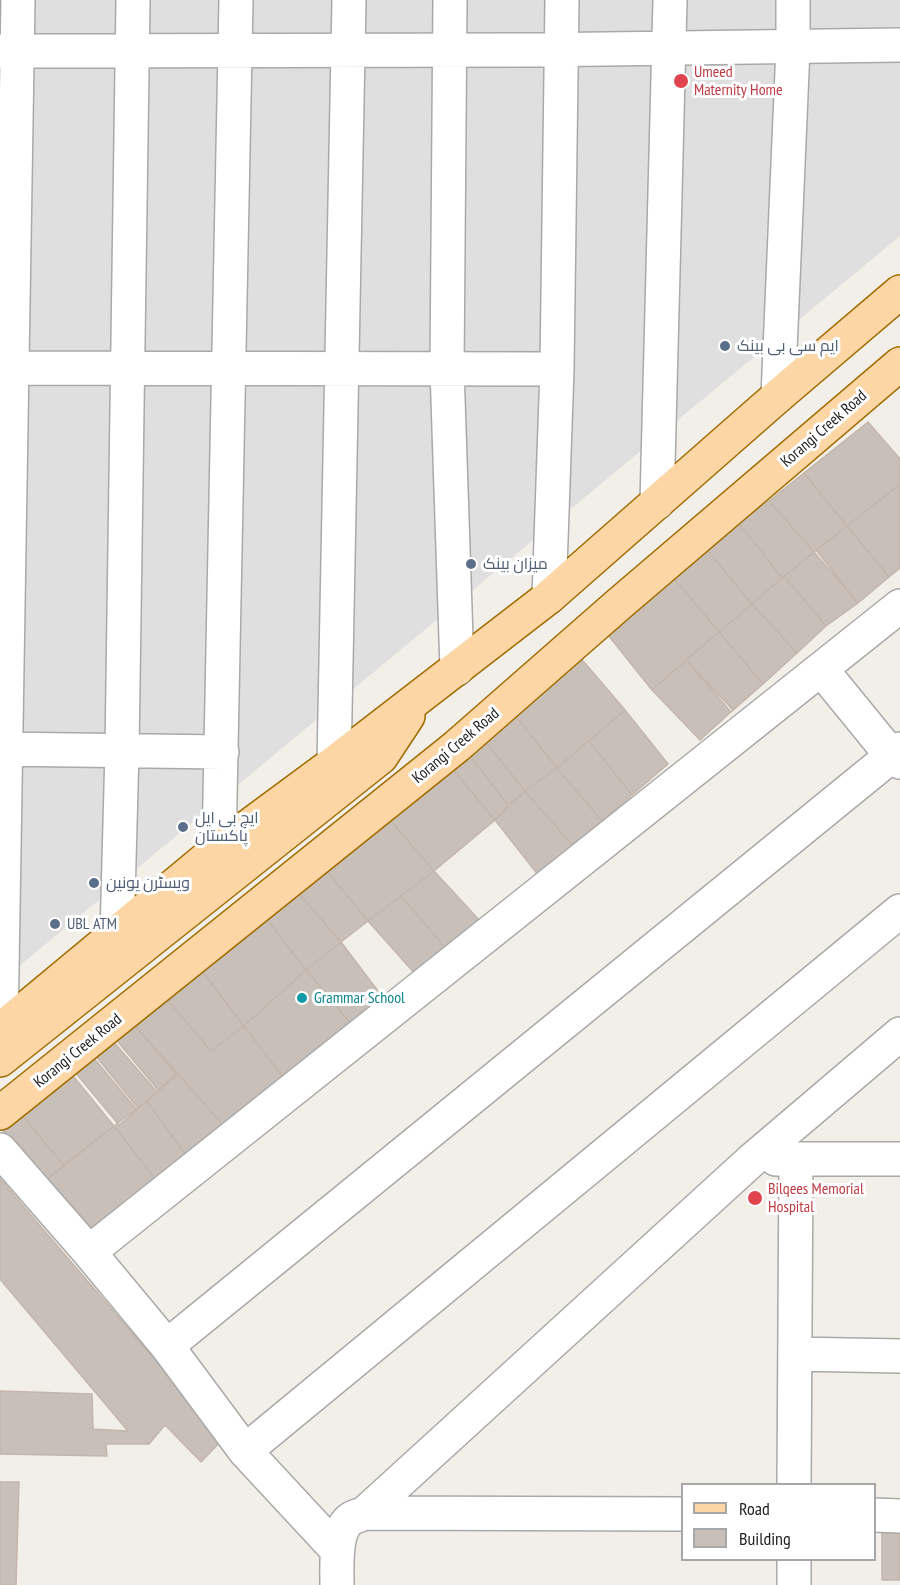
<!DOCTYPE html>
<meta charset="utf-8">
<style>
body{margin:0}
#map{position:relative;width:900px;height:1585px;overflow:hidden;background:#f2efe9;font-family:"PT Sans Narrow",sans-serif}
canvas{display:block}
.legend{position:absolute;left:681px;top:1483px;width:195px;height:78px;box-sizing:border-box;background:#fff;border:2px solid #a7a7a7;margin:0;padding:8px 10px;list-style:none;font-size:18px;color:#222}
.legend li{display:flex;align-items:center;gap:12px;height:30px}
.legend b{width:30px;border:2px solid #a7a7a7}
</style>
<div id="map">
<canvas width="900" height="1585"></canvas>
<ul class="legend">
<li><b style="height:8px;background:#fcd6a4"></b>Road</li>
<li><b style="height:16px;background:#c7bfb8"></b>Building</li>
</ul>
</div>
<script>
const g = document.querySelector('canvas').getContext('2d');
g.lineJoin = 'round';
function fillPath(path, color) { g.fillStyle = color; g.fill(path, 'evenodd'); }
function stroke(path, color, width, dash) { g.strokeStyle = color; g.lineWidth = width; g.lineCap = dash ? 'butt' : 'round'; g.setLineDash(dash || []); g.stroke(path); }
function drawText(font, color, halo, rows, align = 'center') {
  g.font = font + ' "PT Sans Narrow",Cairo,sans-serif'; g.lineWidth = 6; g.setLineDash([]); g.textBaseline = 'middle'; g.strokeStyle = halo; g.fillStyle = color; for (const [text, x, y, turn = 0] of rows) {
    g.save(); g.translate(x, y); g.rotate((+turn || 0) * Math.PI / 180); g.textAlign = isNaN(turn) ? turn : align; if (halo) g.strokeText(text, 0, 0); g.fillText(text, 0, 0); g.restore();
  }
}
fillPath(new Path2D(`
 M 0,0 L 900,0 L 900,236 L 0,982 Z`), '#e0dfdf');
const building = new Path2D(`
 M 868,422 L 900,459 L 900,484 L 847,526 L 804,473 Z
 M 804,473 L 847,526 L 814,552 L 769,501 Z
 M 900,484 L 900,568 L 889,577 L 847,526 Z
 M 769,501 L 814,552 L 782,578 L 738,522 Z
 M 738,522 L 782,578 L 752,604 L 705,547 Z
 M 847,526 L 889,577 L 858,603 L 816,550 Z
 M 705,547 L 752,604 L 719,632 L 672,576 Z
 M 814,552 L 858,603 L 826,626 L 784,576 Z
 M 672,576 L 719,632 L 652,690 L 604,630 Z
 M 784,576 L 826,626 L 797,653 L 752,604 Z
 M 752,604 L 797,653 L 763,684 L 719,632 Z
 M 719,632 L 763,684 L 731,712 L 686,660 Z
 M 578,655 L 625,710 L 557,768 L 510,709 Z
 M 686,660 L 733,710 L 700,740 L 652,690 Z
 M 510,709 L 557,768 L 525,791 L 481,736 Z
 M 625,710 L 668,764 L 632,795 L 589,741 Z
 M 481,736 L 525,791 L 508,805 L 464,748 Z
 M 589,741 L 632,795 L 602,821 L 557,768 Z
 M 464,748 L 508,805 L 495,820 L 447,762 Z
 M 447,762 L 495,820 L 434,871 L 385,814 Z
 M 557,768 L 602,821 L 574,847 L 525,791 Z
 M 525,791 L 574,847 L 539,876 L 495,820 Z
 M 385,814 L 434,871 L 368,921 L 322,865 Z
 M 322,865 L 368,921 L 341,942 L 294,888 Z
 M 434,871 L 482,923 L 448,951 L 401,896 Z
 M 294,888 L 341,942 L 306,970 L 262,913 Z
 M 401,896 L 448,951 L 417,976 L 368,921 Z
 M 262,913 L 306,970 L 244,1026 L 198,966 Z
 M 341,942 L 384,999 L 352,1025 L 306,970 Z
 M 198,966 L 244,1026 L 211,1051 L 164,996 Z
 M 306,970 L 352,1025 L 283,1077 L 244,1026 Z
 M 164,996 L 211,1051 L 244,1026 L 283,1077 L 225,1127 L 132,1022 Z
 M 132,1022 L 176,1074 L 158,1090 L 114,1037 Z
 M 112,1040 L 157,1092 L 138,1108 L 95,1055 Z
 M 93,1057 L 137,1110 L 119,1125 L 75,1072 Z
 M 69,1071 L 114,1126 L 64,1165 L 19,1112 Z
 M 178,1074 L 225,1127 L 185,1154 L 147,1101 Z
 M 147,1101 L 185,1154 L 156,1180 L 114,1126 Z
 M 19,1112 L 64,1165 L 45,1181 L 1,1128 Z
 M 114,1126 L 156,1180 L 86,1235 L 45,1181 Z
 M 0,1179 L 223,1439 L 201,1462 L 165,1425 L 149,1444 L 106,1444 L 107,1456 L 0,1454 L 0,1391 L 92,1394 L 93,1429 L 128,1431 L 0,1279 Z
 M 0,1482 L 19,1482 L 16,1585 L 0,1585 Z
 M 882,1533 L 900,1533 L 900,1580 L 882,1580 Z`);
fillPath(building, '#c7bfb8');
stroke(building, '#c4b6ab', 1.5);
const minor = new Path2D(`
 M 450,0 L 447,369 L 457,669
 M 0,51 L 531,50 L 900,45
 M 0,368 L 557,369
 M 778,396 L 793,48 L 793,0
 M 657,503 L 670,0
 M 549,597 L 557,369 L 562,0
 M 821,669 L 892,756 L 900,762
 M 0,749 L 222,752
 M 334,763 L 349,0
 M 219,848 L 236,0
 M 117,934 L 122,751 L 133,0
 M 1,1029 L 18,0
 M 0,1150 L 89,1252 L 900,606
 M 776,1159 L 900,1159
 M 89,1252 L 167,1346 L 245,1451 L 336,1549
 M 167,1346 L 900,749
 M 795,1354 L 900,1356
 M 245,1451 L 900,911
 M 794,1484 L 796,1159
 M 365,1513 L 753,1159 L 900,1034
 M 874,1515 L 900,1516
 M 337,1585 C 337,1567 334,1529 352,1518 C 356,1516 361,1515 365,1513 L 682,1514
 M 794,1585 L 794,1560`);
const major = new Path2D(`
 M 0,1030 L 219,848 L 334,763 L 549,597 L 778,396 L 900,292
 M 0,1060 L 381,757 L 408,716
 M 0,1113 L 457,746 L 619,604 L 900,364`);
stroke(minor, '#a9a9a9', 36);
stroke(major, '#a06b00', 36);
stroke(minor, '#fff', 33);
stroke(major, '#fcd6a4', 33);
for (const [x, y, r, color] of [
 [681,81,8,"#e0444e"],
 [725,346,6,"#5c6f8a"],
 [471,564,6,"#5c6f8a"],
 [183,827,6,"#5c6f8a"],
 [94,883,6,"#5c6f8a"],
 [55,924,6,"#5c6f8a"],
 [302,998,6,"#0f9aa8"],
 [755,1198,8,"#e0444e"]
]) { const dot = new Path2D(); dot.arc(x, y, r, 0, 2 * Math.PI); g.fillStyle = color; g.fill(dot); stroke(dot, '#fff', 2); }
drawText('16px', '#be3a42', '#fff', [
 ["Umeed",694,72],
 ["Maternity Home",694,90],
 ["Bilqees Memorial",768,1189],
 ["Hospital",768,1207]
], 'left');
drawText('16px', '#4e5e75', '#fff', [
 ["ایم سی بی بینک",737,346],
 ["میزان بینک",483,564],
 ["ایچ بی ایل",195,818],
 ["پاکستان",195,836],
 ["ویسٹرن یونین",106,883],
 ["UBL ATM",67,924]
], 'left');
drawText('16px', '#222', '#fff', [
 ["Korangi Creek Road",824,429,-41],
 ["Korangi Creek Road",456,746,-40],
 ["Korangi Creek Road",78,1051,-39]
]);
drawText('16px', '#0d838f', '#fff', [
 ["Grammar School",314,998]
], 'left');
</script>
